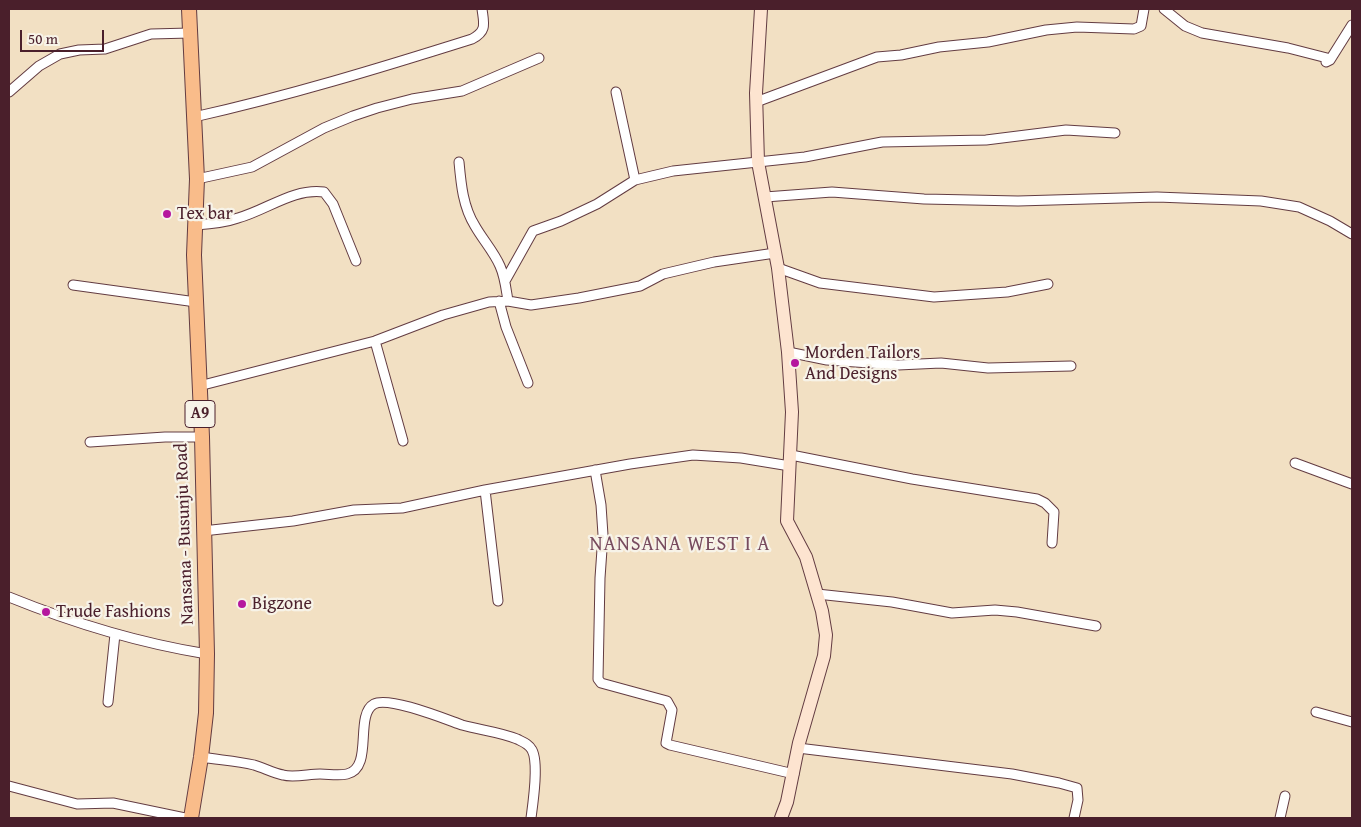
<!DOCTYPE html>
<style>
body{margin:0}
#map{position:relative;width:1361px;height:827px;overflow:hidden;background:#f2e0c3;font-family:"Gentium Book Plus",serif}
canvas{display:block}
.frame{position:absolute;inset:0;border:10px solid #4a1f2b;pointer-events:none}
.scale{position:absolute;left:20px;top:30px;width:84px;height:22px;box-sizing:border-box;border:2px solid #4a1f2b;border-top:0;padding-left:6px;font-size:15px;line-height:18px;white-space:nowrap;color:#4a1f2b;-webkit-text-stroke:4px #f7f3e8;paint-order:stroke}
</style>
<div id="map">
<canvas width="1361" height="827"></canvas>
<div class="frame"></div>
<div class="scale">50 m</div>
</div>
<script>
const g = document.querySelector('canvas').getContext('2d');
g.lineJoin = 'round';
function stroke(path, color, width, dash) { g.strokeStyle = color; g.lineWidth = width; g.lineCap = dash ? 'butt' : 'round'; g.setLineDash(dash || []); g.stroke(path); }
function drawText(font, color, halo, rows, align = 'center') {
  g.font = font + ' "Gentium Book Plus",serif'; g.lineWidth = 4.5; g.setLineDash([]); g.textBaseline = 'middle'; g.strokeStyle = halo; g.fillStyle = color; for (const [text, x, y, turn = 0] of rows) {
    g.save(); g.translate(x, y); g.rotate((+turn || 0) * Math.PI / 180); g.textAlign = isNaN(turn) ? turn : align; if (halo) g.strokeText(text, 0, 0); g.fillText(text, 0, 0); g.restore();
  }
}
const street = new Path2D(`
 M 1164,9 L 1185,26 L 1202,33 L 1288,48 L 1327,58 L 1326,62 L 1330,60 L 1352,25
 M 9,92 L 39,66 L 60,54 L 79,50 L 105,49 L 151,34 L 190,33
 M 616,92 L 635,180
 M 756,102 L 877,57 L 901,55 L 939,47 L 988,42 L 1046,30 L 1077,27 L 1134,29 L 1141,26 L 1144,9
 M 194,117 C 288,96 380,68 472,39 C 487,31 484,24 482,9
 M 459,162 C 461,184 463,207 475,226 C 483,240 494,252 500,266 C 505,277 506,289 508,301
 M 197,179 L 252,167 L 324,128 L 353,116 L 377,108 L 412,99 L 462,91 L 539,58
 M 765,197 L 832,192 L 924,199 L 1018,201 L 1157,197 L 1261,201 L 1299,207 L 1330,221 L 1352,234
 M 196,225 C 210,224 224,223 238,218 C 267,210 293,188 324,192 L 333,204 L 356,261
 M 778,268 L 820,283 L 934,297 L 1007,292 L 1048,284
 M 505,281 L 533,231 L 561,221 L 597,204 L 635,180 L 673,171 L 805,157 L 882,142 L 986,140 L 1066,130 L 1115,133
 M 73,285 L 196,302
 M 499,301 L 506,327 L 528,383
 M 375,341 L 403,441
 M 788,352 L 827,360 L 898,365 L 941,363 L 988,368 L 1071,366
 M 199,386 L 375,341 L 443,315 L 489,302 L 508,301 L 531,305 L 579,298 L 640,286 L 663,274 L 714,262 L 775,253
 M 90,442 L 165,437 L 202,437
 M 791,455 L 912,479 L 1037,499 L 1045,503 L 1054,512 L 1052,543
 M 1295,463 L 1352,484
 M 595,470 L 601,505 L 603,535 L 600,578 L 598,679 L 601,683 L 667,701 L 672,710 L 666,743 L 670,745 L 794,774
 M 485,490 L 498,601
 M 203,531 L 293,521 L 354,510 L 402,508 L 485,490 L 630,464 L 693,455 L 741,458 L 790,466
 M 817,594 L 892,602 L 952,613 L 995,610 L 1017,612 L 1096,626
 M 9,597 C 73,623 139,643 207,654
 M 108,702 L 115,634
 M 1316,712 L 1352,722
 M 798,748 L 1012,774 L 1059,783 L 1077,788 L 1078,800 L 1074,818
 M 201,757 C 219,760 237,761 254,765 C 264,768 273,773 283,775 C 293,778 309,774 320,774 C 329,774 338,776 347,774 C 374,768 354,715 374,704 C 389,696 445,719 462,725 C 480,730 500,732 517,739 C 523,742 529,744 532,750 C 539,763 533,803 531,818
 M 9,786 L 77,804 L 113,803 L 185,818
 M 1280,818 L 1285,796`);
const secondary = new Path2D(`
 M 761,9 L 756,93 L 758,162 L 778,268 L 788,352 L 792,412 L 787,521 L 806,557 L 822,611 L 826,635 L 824,656 L 799,743 L 787,802 L 781,818`);
const primary = new Path2D(`
 M 189,9 L 197,179 L 194,255 L 202,437 L 207,654 L 206,713 L 201,757 L 191,818`);
stroke(street, '#633c42', 11);
stroke(secondary, '#633c42', 14);
stroke(primary, '#633c42', 16);
stroke(street, '#fff', 9);
stroke(secondary, '#fde4d0', 12);
stroke(primary, '#f9bc8a', 14);
for (const [x, y, r, color] of [
 [167,214,5,"#b5179e"],
 [795,363,5,"#b5179e"],
 [242,604,5,"#b5179e"],
 [46,612,5,"#b5179e"]
]) { const dot = new Path2D(); dot.arc(x, y, r, 0, 2 * Math.PI); g.fillStyle = color; g.fill(dot); stroke(dot, '#f7f3e8', 2); }
for (const [x, y, w] of [
 [200,414,30]
]) { const box = new Path2D(); box.roundRect(x - w / 2, y - 13.5, w, 27, 4); g.fillStyle = '#f7f3e8'; g.fill(box); stroke(box, '#4a1f2b', 1); }
drawText('bold 16px', '#4a1f2b', null, [
 ["A9",200,414]
]);
drawText('18px', '#4a1f2b', '#f7f3e8', [
 ["Tex bar",177,214],
 ["Morden Tailors",805,353],
 ["And Designs",805,374],
 ["Bigzone",252,604],
 ["Trude Fashions",56,612]
], 'left');
drawText('18px', '#4a1f2b', '#f7f3e8', [
 ["Nansana - Busunju Road",185,534,-92]
]);
g.letterSpacing = '1px';
drawText('20px', '#784b5e', '#f7f3e8', [
 ["NANSANA WEST I A",680,545]
]);
g.letterSpacing = '0px';
</script>
